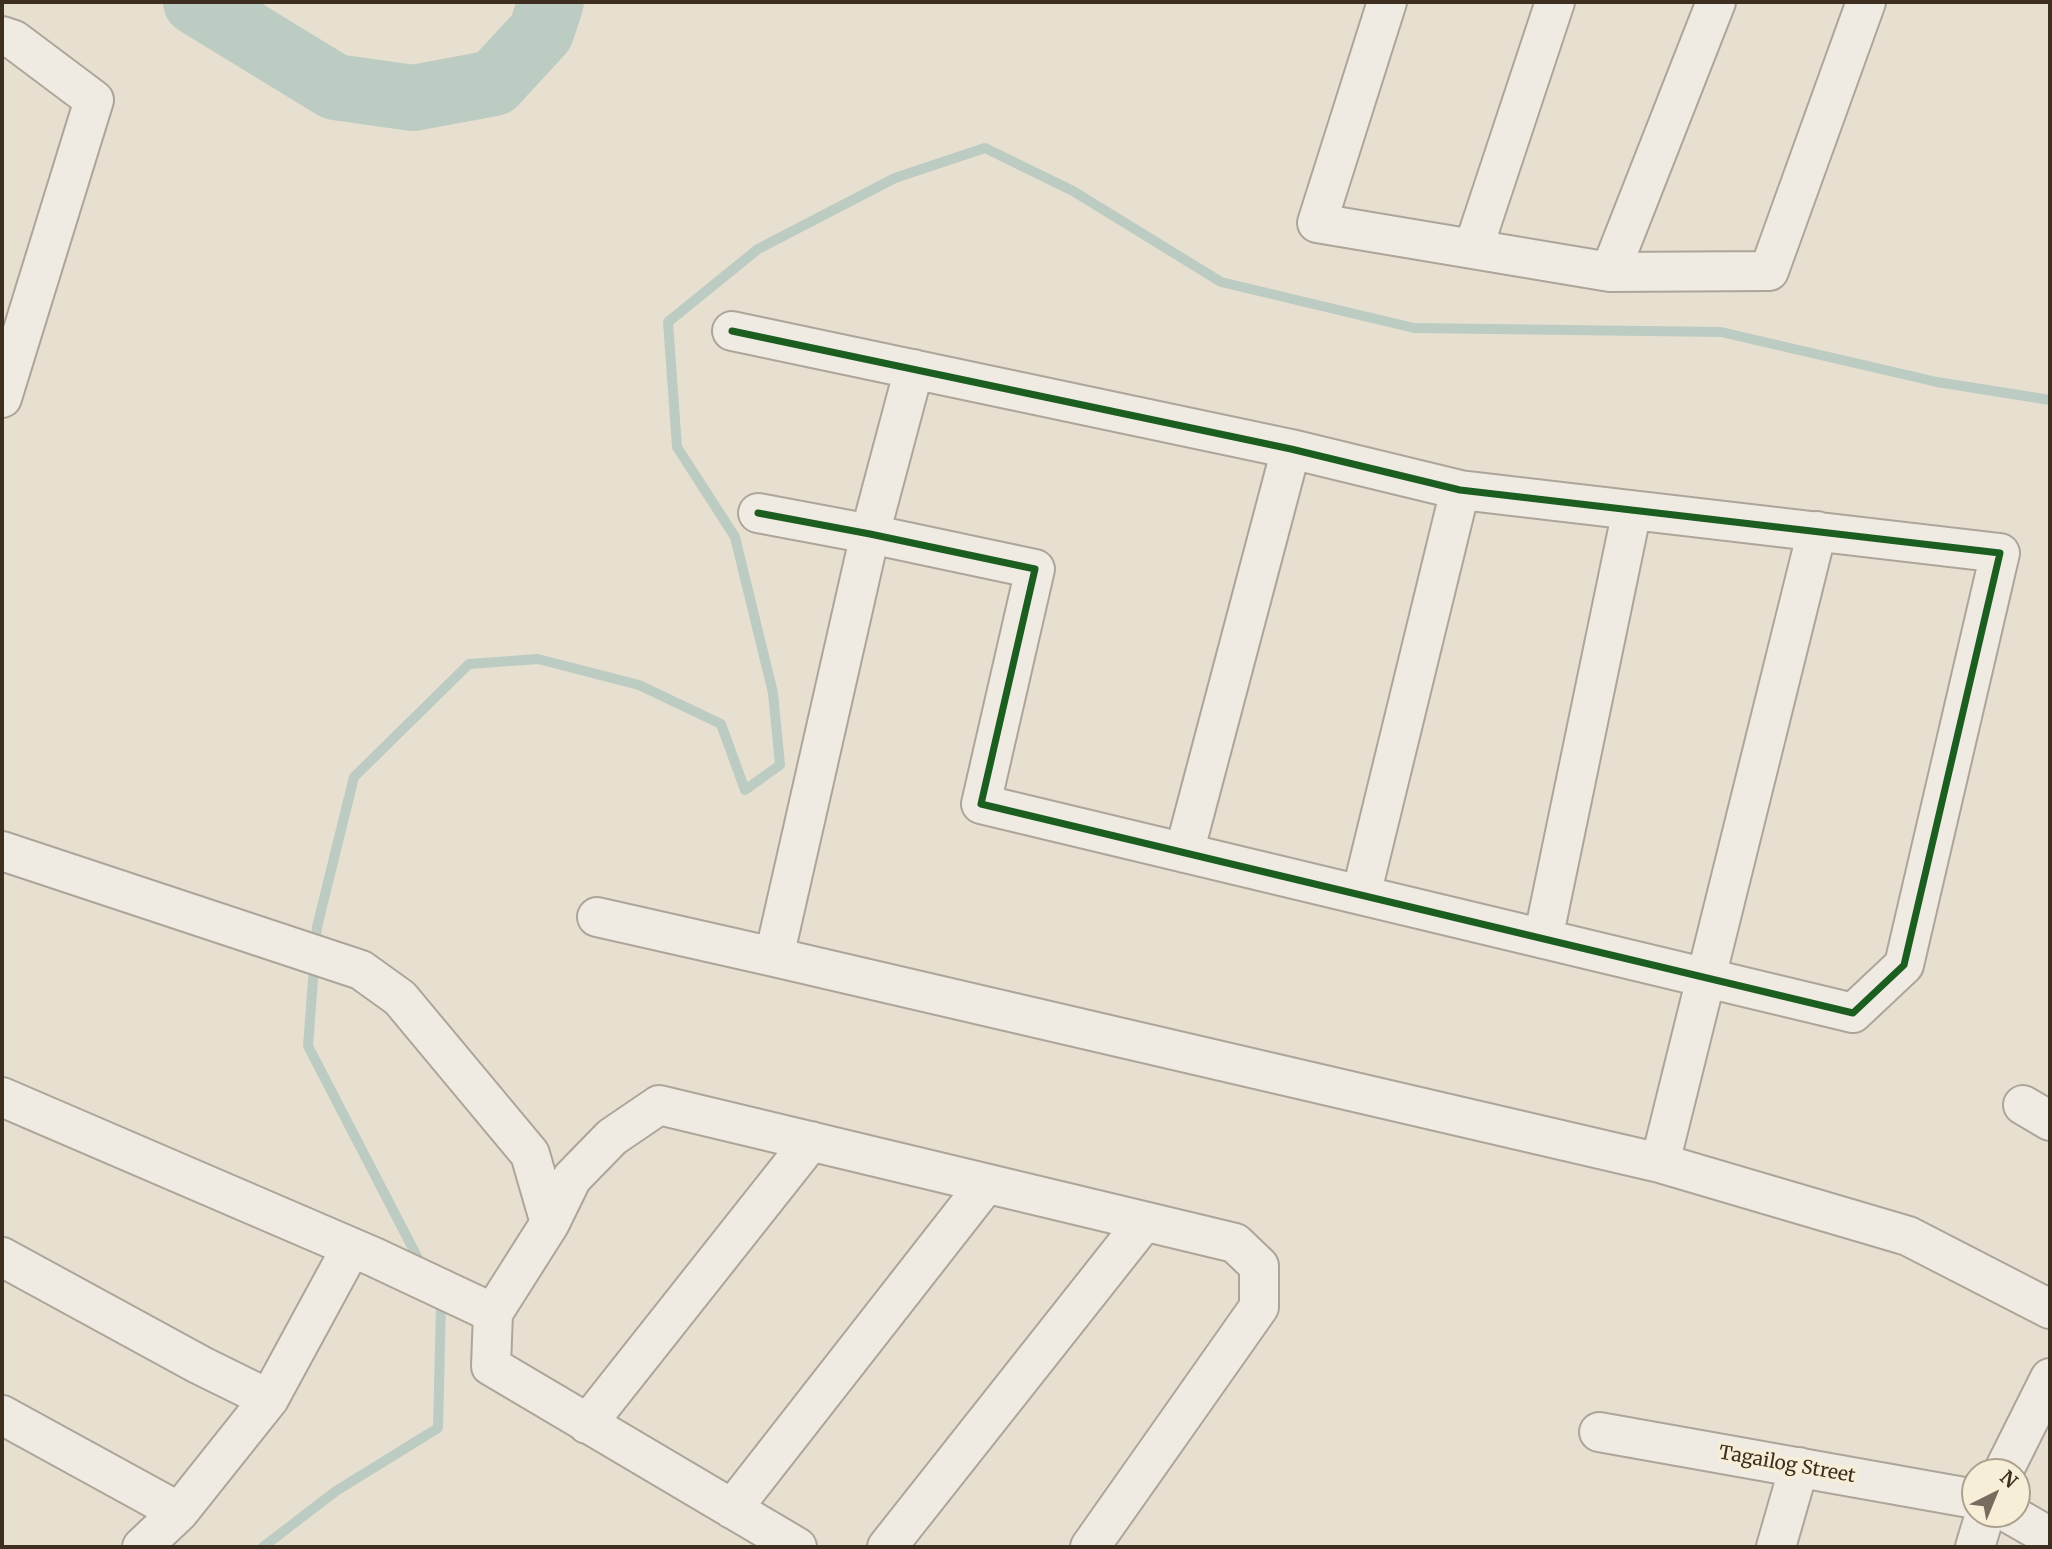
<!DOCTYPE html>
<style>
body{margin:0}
#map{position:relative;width:2052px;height:1549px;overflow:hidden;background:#e7e0d1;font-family:Merriweather,serif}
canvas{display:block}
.frame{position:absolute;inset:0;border:4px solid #3d2e20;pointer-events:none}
.north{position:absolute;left:1961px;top:1458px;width:70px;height:70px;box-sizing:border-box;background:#f7eed8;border:2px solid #ada18e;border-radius:50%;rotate:43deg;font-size:19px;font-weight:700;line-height:28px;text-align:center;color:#3d2e20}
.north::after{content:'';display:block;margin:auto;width:24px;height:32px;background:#786c5e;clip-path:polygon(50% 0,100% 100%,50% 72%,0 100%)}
</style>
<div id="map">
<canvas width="2052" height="1549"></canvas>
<div class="frame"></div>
<div class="north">N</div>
</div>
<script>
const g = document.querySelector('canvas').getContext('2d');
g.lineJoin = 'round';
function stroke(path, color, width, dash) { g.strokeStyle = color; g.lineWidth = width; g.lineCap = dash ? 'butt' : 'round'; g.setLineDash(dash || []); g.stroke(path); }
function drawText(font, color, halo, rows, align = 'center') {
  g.font = font + ' Merriweather,serif'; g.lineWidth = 7; g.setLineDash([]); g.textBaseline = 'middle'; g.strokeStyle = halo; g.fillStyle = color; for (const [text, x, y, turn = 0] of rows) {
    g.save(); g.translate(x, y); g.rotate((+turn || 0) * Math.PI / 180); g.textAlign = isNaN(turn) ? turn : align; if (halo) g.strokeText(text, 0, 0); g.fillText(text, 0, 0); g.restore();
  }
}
stroke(new Path2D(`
 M 423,1268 L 308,1046 L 317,927 L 354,777 L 469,664 L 538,659 L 639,685 L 721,724 L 745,790 L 780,765 L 773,693 L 735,537 L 677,447 L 668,322 L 758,249 L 895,178 L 985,148 L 1073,191 L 1221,282 L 1414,328 L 1721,332 L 1937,382 L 2050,400
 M 263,1547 L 336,1491 L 438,1428 L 441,1303 L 438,1297`), '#bcccc2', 10);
stroke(new Path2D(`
 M 196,2 L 335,87 L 413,98 L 494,83 L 541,32 L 551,2`), '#bcccc2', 66);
const minor = new Path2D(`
 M 1387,2 L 1317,223 L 1610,272 L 1769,271 L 1866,2
 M 2,36 L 14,40 L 94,100 L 2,398
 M 1473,249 L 1555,2
 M 1610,272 L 1716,2
 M 732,331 L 1291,449 L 1460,490 L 2000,553 L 1904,965 L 1853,1013 L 981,804 L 1035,569 L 870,534 L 758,513
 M 2,851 L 361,970 L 400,998 L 530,1154 L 550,1223
 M 1184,853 L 1291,449
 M 1361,895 L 1460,490
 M 597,917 L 774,957 L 1660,1163 L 1908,1236 L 2050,1309
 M 1543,939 L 1632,510
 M 774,957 L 870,534 L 914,369
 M 2,1097 L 374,1257 L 493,1313
 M 2023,1105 L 2050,1121
 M 1660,1163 L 1817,531
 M 2,1257 L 200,1365 L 269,1399
 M 2,1415 L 179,1512
 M 587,1424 L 811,1141
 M 1599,1432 L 1975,1499
 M 2003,1472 L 2050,1378
 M 732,1509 L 986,1184
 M 2010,1514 L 2050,1537
 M 142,1547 L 179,1512 L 269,1399 L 351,1248
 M 797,1547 L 491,1366 L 493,1313 L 550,1223 L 572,1178 L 612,1137 L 659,1105 L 1235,1243 L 1259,1266 L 1259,1307 L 1090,1547
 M 887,1547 L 1144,1222
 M 1776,1547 L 1799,1467
 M 1975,1547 L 1985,1514`);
stroke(minor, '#ada599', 42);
stroke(minor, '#efebe3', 38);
stroke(new Path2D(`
 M 732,331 L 1291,449 L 1460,490 L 2000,553 L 1904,965 L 1853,1013 L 981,804 L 1035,569 L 870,534 L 758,513`), '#1b5e20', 7);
drawText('19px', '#3d2e20', '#f7eed8', [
 ["Tagailog Street",1787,1465,10]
]);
</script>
